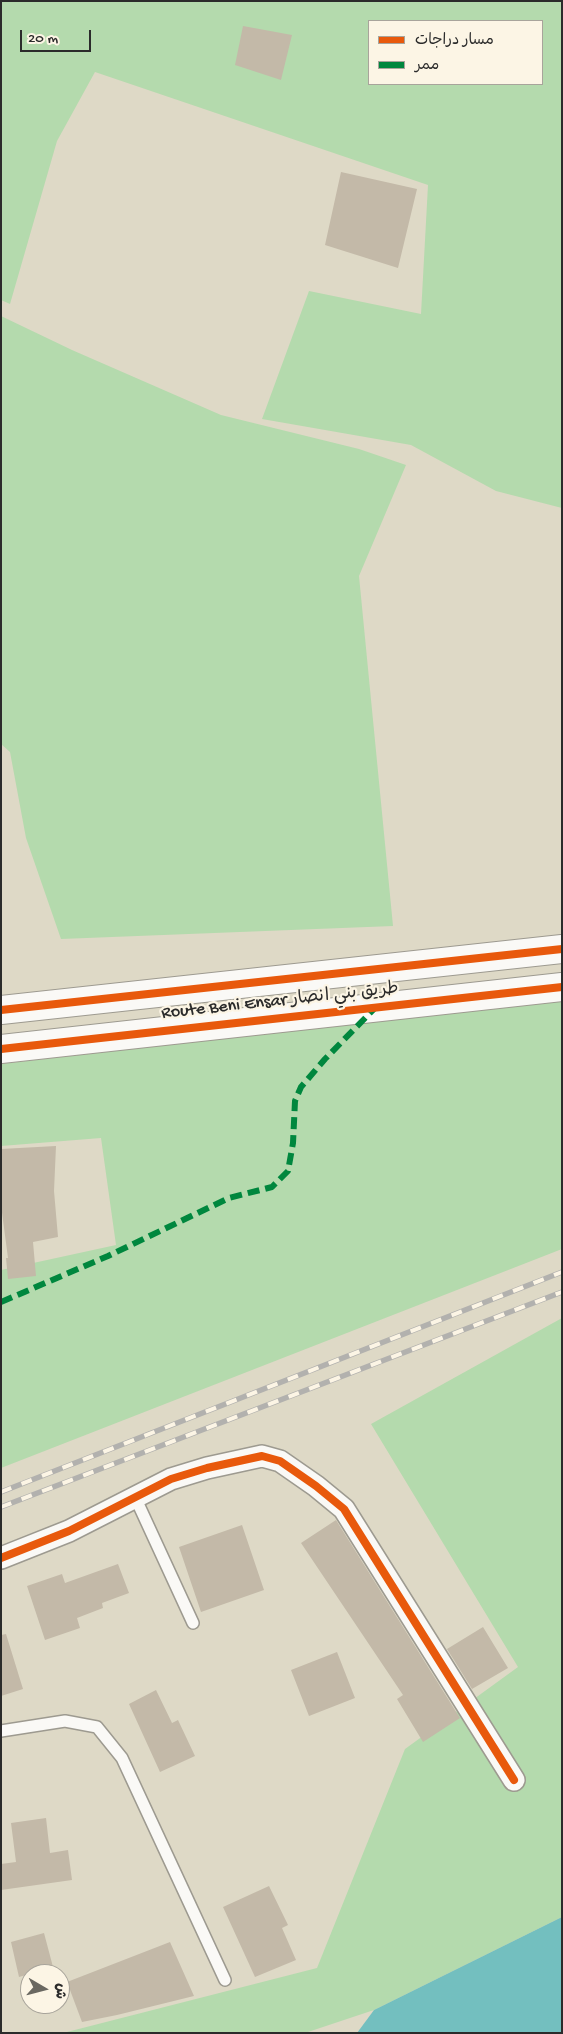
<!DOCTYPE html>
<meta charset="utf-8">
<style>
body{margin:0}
#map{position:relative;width:563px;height:2034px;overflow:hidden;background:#ded9c6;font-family:"Gochi Hand","Playpen Sans Arabic",sans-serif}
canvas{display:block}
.frame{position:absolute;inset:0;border:2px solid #2b2b2b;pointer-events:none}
.legend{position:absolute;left:368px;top:20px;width:175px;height:65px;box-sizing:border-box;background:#fcf5e5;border:1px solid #a8a49b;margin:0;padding:6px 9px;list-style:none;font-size:15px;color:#2b2b2b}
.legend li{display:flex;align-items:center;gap:10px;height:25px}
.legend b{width:25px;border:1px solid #a8a49b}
.north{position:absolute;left:20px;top:1964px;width:50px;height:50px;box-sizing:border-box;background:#fcf5e5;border:1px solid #a8a49b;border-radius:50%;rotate:98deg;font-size:14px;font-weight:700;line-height:20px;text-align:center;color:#2b2b2b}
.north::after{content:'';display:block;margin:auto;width:18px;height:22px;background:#6a6861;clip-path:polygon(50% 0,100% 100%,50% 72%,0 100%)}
.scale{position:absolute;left:20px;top:30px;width:71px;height:22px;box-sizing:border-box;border:2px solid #2b2b2b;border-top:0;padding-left:6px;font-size:15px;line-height:18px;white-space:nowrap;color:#2b2b2b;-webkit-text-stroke:4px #fcf5e5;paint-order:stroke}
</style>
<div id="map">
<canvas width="563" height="2034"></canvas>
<div class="frame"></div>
<ul class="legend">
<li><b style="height:6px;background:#e8590c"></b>مسار دراجات</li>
<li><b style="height:6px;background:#00873e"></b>ممر</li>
</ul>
<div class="north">ش</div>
<div class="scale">20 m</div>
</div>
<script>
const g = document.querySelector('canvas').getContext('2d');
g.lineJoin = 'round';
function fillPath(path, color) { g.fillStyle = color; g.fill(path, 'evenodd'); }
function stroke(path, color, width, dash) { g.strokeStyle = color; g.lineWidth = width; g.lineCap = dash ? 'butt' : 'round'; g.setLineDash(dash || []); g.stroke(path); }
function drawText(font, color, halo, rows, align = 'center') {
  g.font = font + ' "Gochi Hand","Playpen Sans Arabic",sans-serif'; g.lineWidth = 4.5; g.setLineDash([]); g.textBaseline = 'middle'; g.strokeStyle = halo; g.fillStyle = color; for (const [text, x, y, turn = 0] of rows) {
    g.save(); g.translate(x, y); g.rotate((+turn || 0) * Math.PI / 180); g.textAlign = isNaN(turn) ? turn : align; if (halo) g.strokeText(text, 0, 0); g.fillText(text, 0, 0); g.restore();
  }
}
fillPath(new Path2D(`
 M 1,1 L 562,1 L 562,508 L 496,491 L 411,445 L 262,419 L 309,291 L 421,314 L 428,185 L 95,72 L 57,141 L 10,304 L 1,300 ZM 369,21 L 542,21 L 542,84 L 369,84 Z
 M 1,316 L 72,350 L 221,415 L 359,449 L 406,465 L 359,576 L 393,926 L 61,939 L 26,838 L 10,752 L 1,744 Z
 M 562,999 L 562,1249 L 1,1468 L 1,1270 L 116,1245 L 101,1138 L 1,1146 L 1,1064 Z
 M 562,1318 L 562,1917 L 374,2010 L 305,2033 L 63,2033 L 317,1968 L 405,1749 L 518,1667 L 371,1424 Z`), '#b4daad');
fillPath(new Path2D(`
 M 562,1917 L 562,2033 L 357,2033 L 374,2010 Z`), '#73bfbf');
fillPath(new Path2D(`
 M 243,26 L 292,35 L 281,80 L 235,65 Z
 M 341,172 L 417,189 L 398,268 L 325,245 Z
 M 56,1146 L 54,1191 L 58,1237 L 33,1242 L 36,1276 L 8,1279 L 6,1258 L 8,1258 L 1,1205 L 1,1149 Z
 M 336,1520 L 460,1718 L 423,1742 L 397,1699 L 403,1695 L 301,1543 Z
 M 242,1525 L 264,1590 L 201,1612 L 179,1547 Z
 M 118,1564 L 129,1593 L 102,1603 L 103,1608 L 77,1618 L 80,1628 L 45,1640 L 27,1586 L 62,1574 L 65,1583 Z
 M 483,1627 L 508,1668 L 472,1689 L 447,1649 Z
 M 6,1634 L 23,1689 L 1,1696 L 1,1635 Z
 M 337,1652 L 355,1698 L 309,1716 L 291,1670 Z
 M 156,1690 L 172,1723 L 178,1720 L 195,1756 L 160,1772 L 129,1704 Z
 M 46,1818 L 50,1853 L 68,1850 L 72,1880 L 1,1890 L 1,1864 L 16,1862 L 11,1823 Z
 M 269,1886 L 288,1925 L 282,1928 L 296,1960 L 255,1977 L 223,1907 Z
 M 44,1933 L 53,1967 L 19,1977 L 11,1942 Z
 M 170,1942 L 194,1996 L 117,2015 L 82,2022 L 67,1982 Z`), '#c3b9a8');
const lane = new Path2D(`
 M 135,1497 L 193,1623
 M 1,1731 L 65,1721 L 97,1727 L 122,1758 L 225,1980`);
const street = new Path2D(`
 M 1,1558 L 69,1531 L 171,1479 L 207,1468 L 262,1456 L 280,1461 L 316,1486 L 344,1509 L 514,1780`);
const highway = new Path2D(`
 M 1,1010 L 562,949
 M 1,1049 L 562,987`);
stroke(lane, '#9d9a90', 14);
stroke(street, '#9d9a90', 24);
stroke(highway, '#9d9a90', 30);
stroke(lane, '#faf9f6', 11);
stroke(street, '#faf9f6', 21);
stroke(highway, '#faf9f6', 28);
const rail = new Path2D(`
 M 1,1492 L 562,1272
 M 1,1507 L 562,1292`);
stroke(rail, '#b2b1ae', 5.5);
stroke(rail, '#fcf5e5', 4, [11]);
stroke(new Path2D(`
 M 1,1302 L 108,1256 L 229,1198 L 272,1187 L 288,1171 L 293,1143 L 295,1101 L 301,1087 L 325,1059 L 374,1009`), '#00873e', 6, [12, 6]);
stroke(new Path2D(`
 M 1,1010 L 562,949
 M 1,1049 L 562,987
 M 1,1558 L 69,1531 L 171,1479 L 207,1468 L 262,1456 L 280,1461 L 316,1486 L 344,1509 L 514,1780`), '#e8590c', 8);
drawText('18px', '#2b2b2b', '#fcf5e5', [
 ["Route Beni Ensar طريق بني انصار",280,1002,-6]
]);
</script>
